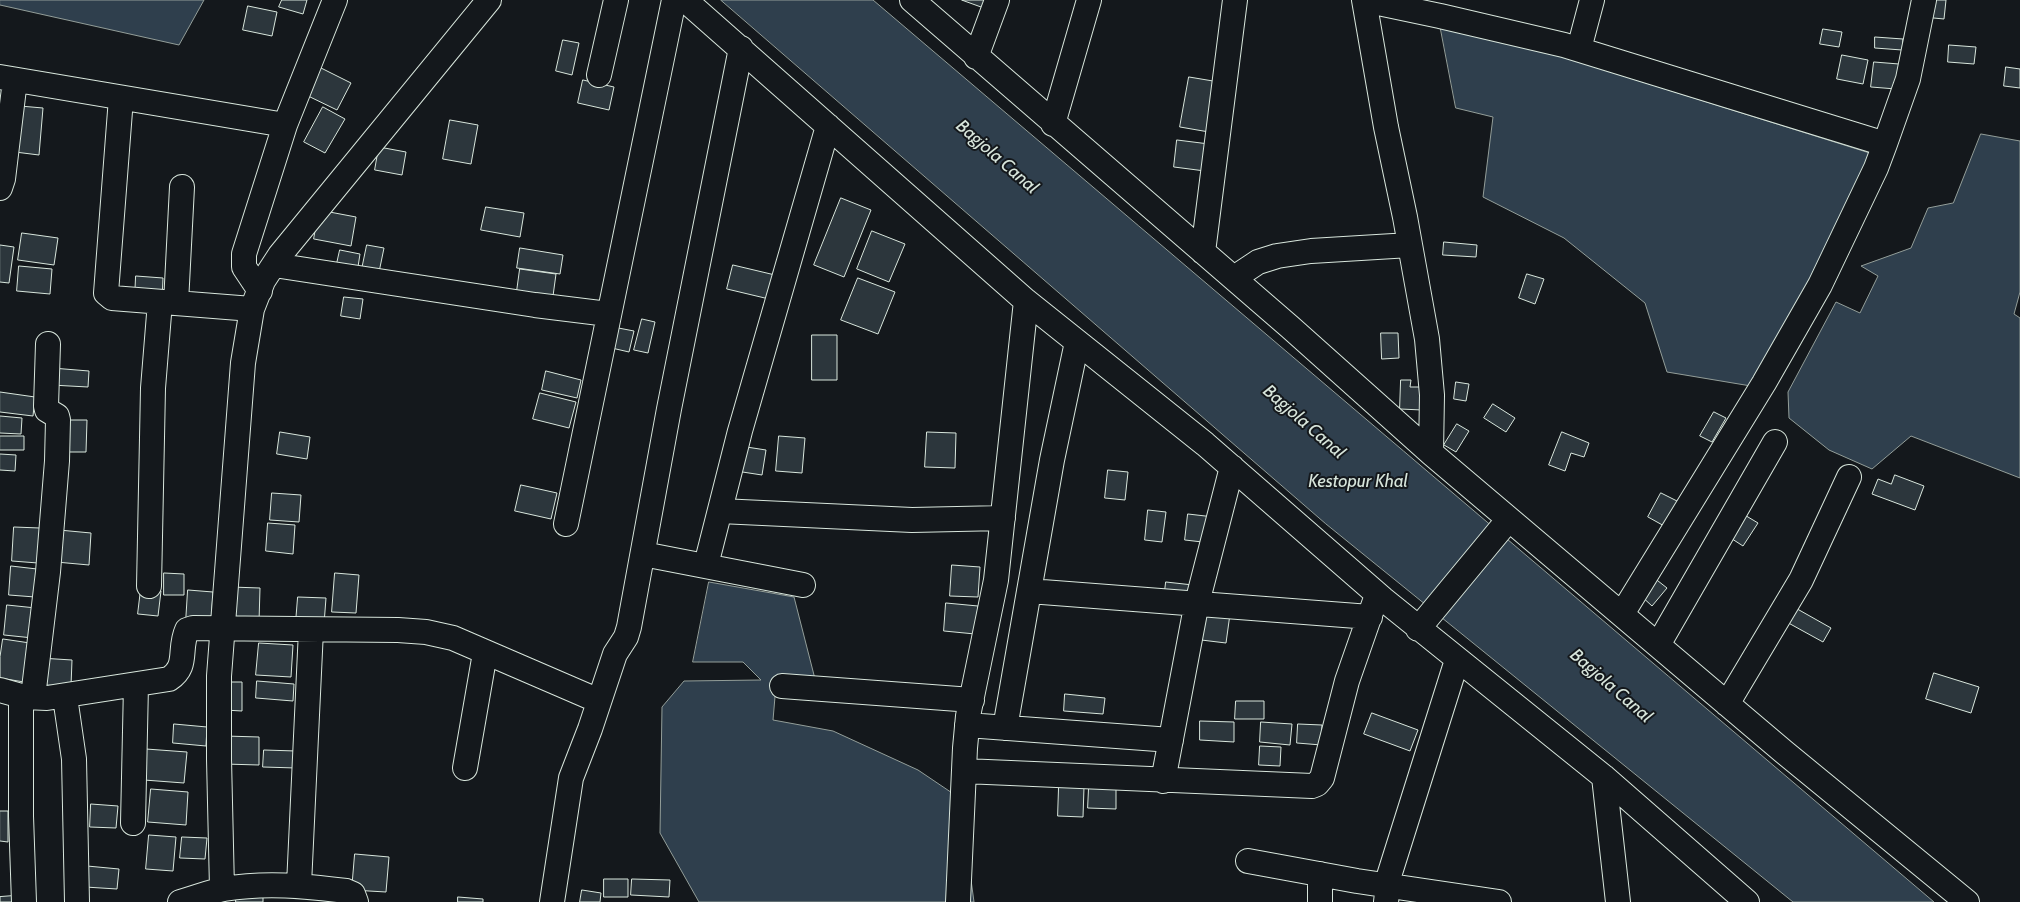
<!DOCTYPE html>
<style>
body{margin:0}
canvas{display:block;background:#14181c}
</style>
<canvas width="2020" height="902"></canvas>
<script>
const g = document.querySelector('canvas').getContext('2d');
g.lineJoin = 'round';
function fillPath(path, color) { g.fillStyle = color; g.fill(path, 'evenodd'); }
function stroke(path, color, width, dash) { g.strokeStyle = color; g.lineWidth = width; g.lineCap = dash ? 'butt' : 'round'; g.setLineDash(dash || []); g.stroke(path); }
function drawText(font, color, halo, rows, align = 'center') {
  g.font = font + ' Cabin,sans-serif'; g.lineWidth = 4; g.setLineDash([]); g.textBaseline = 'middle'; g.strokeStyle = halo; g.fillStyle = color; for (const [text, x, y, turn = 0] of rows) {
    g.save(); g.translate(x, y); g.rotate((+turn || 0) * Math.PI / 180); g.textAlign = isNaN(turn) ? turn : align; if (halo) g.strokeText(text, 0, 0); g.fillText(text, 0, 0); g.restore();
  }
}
const water = new Path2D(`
 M 0,0 L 204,0 L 179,45 L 0,5 Z
 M 721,0 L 873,0 L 1934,902 L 1793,902 L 1326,524 Z
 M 1440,25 L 1541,50 L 1876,155 L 1757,387 L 1667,372 L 1645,303 L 1564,238 L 1483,197 L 1493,117 L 1456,108 Z
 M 1981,134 L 2020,141 L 2020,292 L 2014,314 L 2020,318 L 2020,478 L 1911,436 L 1872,469 L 1829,450 L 1789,418 L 1788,392 L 1836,302 L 1860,313 L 1878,276 L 1861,266 L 1911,248 L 1928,208 L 1953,203 Z
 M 709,582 L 794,597 L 815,679 L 776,685 L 773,720 L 833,731 L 918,770 L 964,801 L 950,880 L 971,880 L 974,902 L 699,902 L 660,833 L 662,707 L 684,681 L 761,680 L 743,662 L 693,662 Z`);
fillPath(water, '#2f3f4d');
stroke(water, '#939e99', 1);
const building = new Path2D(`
 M 282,0 L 307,0 L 303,14 L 279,7 Z
 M 962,0 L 988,0 L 985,8 Z
 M 1925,0 L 1946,0 L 1944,19 L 1923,17 Z
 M 248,6 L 277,12 L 272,36 L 243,30 Z
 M 1823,29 L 1842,32 L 1839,47 L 1820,44 Z
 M 1875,37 L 1903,39 L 1902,50 L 1875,48 Z
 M 563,40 L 579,43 L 572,75 L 556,71 Z
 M 1949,45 L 1976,47 L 1974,64 L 1948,62 Z
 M 1842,55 L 1868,60 L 1863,84 L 1837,79 Z
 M 1874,62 L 1899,64 L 1896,89 L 1871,87 Z
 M 317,66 L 351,83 L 337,110 L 304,94 Z
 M 2006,67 L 2020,69 L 2020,88 L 2004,86 Z
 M 1189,77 L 1219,82 L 1209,132 L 1180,127 Z
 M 583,80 L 614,87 L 609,110 L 578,103 Z
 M 20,106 L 43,108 L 39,155 L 15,152 Z
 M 323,107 L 345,119 L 325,153 L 304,142 Z
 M 450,120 L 478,125 L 471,164 L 443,159 Z
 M 1177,140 L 1209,144 L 1205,171 L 1174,167 Z
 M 379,147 L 406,152 L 402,175 L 375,170 Z
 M 841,198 L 871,210 L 844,277 L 814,265 Z
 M 486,207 L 524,213 L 520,237 L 481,230 Z
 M 319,210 L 356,217 L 351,246 L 314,239 Z
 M 872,231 L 905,244 L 889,282 L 857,269 Z
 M 22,233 L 58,238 L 54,265 L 18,260 Z
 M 1444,242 L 1477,245 L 1476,257 L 1443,255 Z
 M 0,245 L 14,247 L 9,283 L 0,282 Z
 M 367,245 L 384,248 L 378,277 L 361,274 Z
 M 520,248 L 563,255 L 560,274 L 517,268 Z
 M 340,250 L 360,254 L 357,273 L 336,268 Z
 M 733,265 L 775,275 L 769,299 L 727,289 Z
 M 19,266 L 52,269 L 50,294 L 17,291 Z
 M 520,269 L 556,274 L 553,296 L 517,291 Z
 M 1527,274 L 1544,279 L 1535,304 L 1519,298 Z
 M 136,276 L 163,278 L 162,300 L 135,298 Z
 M 858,278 L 895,292 L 878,334 L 841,320 Z
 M 344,297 L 363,299 L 360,319 L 341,316 Z
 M 642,319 L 655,322 L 648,353 L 634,350 Z
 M 608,326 L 634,331 L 629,352 L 603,346 Z
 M 1381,333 L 1398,333 L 1399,358 L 1382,359 Z
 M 812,335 L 837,335 L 837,380 L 812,380 Z
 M 52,368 L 89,371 L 88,387 L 51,385 Z
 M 546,371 L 581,380 L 577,398 L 542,390 Z
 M 1401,380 L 1411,380 L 1410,387 L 1423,387 L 1422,410 L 1400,409 Z
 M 1456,382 L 1469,384 L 1466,401 L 1454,399 Z
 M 0,392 L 35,397 L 33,416 L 0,412 Z
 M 540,393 L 576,402 L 569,428 L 533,419 Z
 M 1493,404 L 1515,418 L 1506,432 L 1484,418 Z
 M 1714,412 L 1726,418 L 1712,442 L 1700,436 Z
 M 0,416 L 22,418 L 21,434 L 0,433 Z
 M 61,420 L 87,420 L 86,452 L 60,452 Z
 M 1457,424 L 1469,431 L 1456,452 L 1444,445 Z
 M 280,432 L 310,437 L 307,459 L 277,454 Z
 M 927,432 L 956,433 L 955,468 L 925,467 Z
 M 1562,432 L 1589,443 L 1584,457 L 1571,453 L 1565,471 L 1549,465 Z
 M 0,436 L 24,436 L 24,450 L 0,450 Z
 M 779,436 L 805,438 L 802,473 L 776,471 Z
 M 740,446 L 766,450 L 762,475 L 736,471 Z
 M 0,454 L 16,455 L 15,471 L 0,470 Z
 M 1108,470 L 1128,472 L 1125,500 L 1105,498 Z
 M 1895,475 L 1924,486 L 1915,510 L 1872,494 L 1878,479 L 1891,484 Z
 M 521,485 L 557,493 L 551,519 L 515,511 Z
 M 272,493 L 301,495 L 299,522 L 270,520 Z
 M 1661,493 L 1679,502 L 1666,527 L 1648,517 Z
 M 1148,510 L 1166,512 L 1162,542 L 1145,540 Z
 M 1738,511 L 1758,523 L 1743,546 L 1723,533 Z
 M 1188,514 L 1214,517 L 1211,543 L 1185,540 Z
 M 268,523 L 295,525 L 293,554 L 266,551 Z
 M 14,527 L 40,528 L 38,563 L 12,561 Z
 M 59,530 L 91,533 L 89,565 L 56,562 Z
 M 952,565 L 980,567 L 978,597 L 950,596 Z
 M 11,566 L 37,569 L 35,597 L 9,595 Z
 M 164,573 L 184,574 L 184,595 L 164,595 Z
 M 335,573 L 359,575 L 356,613 L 332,612 Z
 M 1653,577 L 1667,588 L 1652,606 L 1639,594 Z
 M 1166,582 L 1193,585 L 1191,602 L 1164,600 Z
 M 231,587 L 260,588 L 259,622 L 230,621 Z
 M 141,589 L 161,591 L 158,616 L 138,614 Z
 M 188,590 L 213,592 L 211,624 L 186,622 Z
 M 298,597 L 326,598 L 324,624 L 296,622 Z
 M 946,603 L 978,606 L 975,634 L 944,631 Z
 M 7,605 L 36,608 L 33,638 L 4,635 Z
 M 1792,606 L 1831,628 L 1823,642 L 1783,620 Z
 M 1197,610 L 1230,614 L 1226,643 L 1193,639 Z
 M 3,639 L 30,643 L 24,682 L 0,678 L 0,657 Z
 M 259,643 L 293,645 L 291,677 L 256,675 Z
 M 40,658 L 72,660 L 71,686 L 38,685 Z
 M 1934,673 L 1979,687 L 1971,713 L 1926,699 Z
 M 257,681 L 294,684 L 293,701 L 256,698 Z
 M 224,682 L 242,682 L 242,711 L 224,710 Z
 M 1065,694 L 1105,698 L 1103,714 L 1064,711 Z
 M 1236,701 L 1264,701 L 1264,719 L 1235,719 Z
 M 1372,713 L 1418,730 L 1410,751 L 1364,734 Z
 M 1200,721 L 1234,722 L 1234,742 L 1200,740 Z
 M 1261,722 L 1292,724 L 1290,745 L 1260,742 Z
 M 174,724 L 207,727 L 206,746 L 173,743 Z
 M 1298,724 L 1322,725 L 1321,745 L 1297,743 Z
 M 225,736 L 259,737 L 259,765 L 224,764 Z
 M 1260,746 L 1281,747 L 1280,766 L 1259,765 Z
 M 146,749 L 187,752 L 184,783 L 144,780 Z
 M 264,750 L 296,751 L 296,768 L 263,767 Z
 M 1059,786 L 1084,787 L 1083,817 L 1058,816 Z
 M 1089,787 L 1116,788 L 1116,809 L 1088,808 Z
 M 151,789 L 188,792 L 186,825 L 148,822 Z
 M 91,804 L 118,806 L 116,828 L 90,827 Z
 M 0,811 L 8,811 L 8,842 L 0,841 Z
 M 149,835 L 176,837 L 173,871 L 146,869 Z
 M 182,837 L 207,838 L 205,859 L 180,858 Z
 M 355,854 L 389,857 L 386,892 L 352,890 Z
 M 87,866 L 119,869 L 117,889 L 85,887 Z
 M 604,879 L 628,879 L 628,897 L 604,897 Z
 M 632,879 L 670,880 L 669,897 L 631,895 Z
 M 582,890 L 601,893 L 600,902 L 580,902 Z
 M 13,896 L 14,902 L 0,902 L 0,897 Z
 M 236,896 L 263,897 L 263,902 L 236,902 Z
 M 458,897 L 483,899 L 483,902 L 458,902 Z`);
fillPath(building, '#2c363c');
stroke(building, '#d8e6dc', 1);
const minor = new Path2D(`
 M 685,0 L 1026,301 L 1205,444 L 1383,599 L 1604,777 L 1747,902
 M 912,0 L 1290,327 L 1431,453 L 1784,752 L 1967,902
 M 1364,0 L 1440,16 L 1564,45 L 1885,144
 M 1364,0 L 1386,127 L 1405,217 L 1427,339 L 1432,395 L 1431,453
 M 1579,49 L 1592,0
 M 976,57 L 997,0
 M 599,75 L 616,0
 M 0,77 L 285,125
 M 121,98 L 106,293 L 112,298 L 252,309
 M 1053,124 L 1089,0
 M 0,188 L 3,179 L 15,80
 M 1203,252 L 1235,0
 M 274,265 L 535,305 L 608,314
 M 1234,278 L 1258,262 L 1277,256 L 1311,251 L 1410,245
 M 260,291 L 244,267 L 244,254 L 285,125 L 335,0
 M 176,303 L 182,187
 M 720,511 L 912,520 L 1003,518
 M 566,524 L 674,0
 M 643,554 L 803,585
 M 706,565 L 740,431 L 828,126
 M 149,586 L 153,388 L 160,302
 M 1029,591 L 1370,617
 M 1622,614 L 1764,383 L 1820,285 L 1876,168 L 1885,144 L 1908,79 L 1924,0
 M 1418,629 L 1509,519
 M 1658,645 L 1775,442
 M 782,686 L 972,700
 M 0,690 L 25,697 L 47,698 L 169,679 C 189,666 178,650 187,630 L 193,628 L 398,630 L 426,632 L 453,638 L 599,701
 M 21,696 L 21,816 L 24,902
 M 33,697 L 48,572 L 57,461 L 58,420 L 57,416 L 47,410 L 46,406 L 48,344
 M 65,697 L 74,759 L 77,902
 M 1727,704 L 1801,580 L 1849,477
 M 967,725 L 1171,740
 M 1005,728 L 1052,460 L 1077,342
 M 465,768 L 485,653
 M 964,771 L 1312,786 L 1317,784 L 1322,778 L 1347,681 L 1377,595
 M 1604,777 L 1618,902
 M 1163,781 L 1196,607 L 1232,467
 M 133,823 L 136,685
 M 1248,861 L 1357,881 L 1499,902
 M 1320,874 L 1320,902
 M 299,885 L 311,630
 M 222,889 L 219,759 L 219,676 L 243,363 L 252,309 L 263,281 L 280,255 L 489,0
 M 180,902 C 195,898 209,892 224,889 C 266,882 305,886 346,891 L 353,894 L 356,902
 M 552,902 L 571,778 L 590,729 L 615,654 L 626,637 L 629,627 L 669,409 L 741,48
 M 958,902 L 965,748 L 968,716 L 996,580 L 1026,301
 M 1386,902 L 1389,876 L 1457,660`);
stroke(minor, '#d8e6dc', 26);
stroke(minor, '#14181c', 24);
drawText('italic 18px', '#d8e6dc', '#14181c', [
 ["Bagjola Canal",997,157,41],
 ["Bagjola Canal",1304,422,41],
 ["Kestopur Khal",1358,482],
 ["Bagjola Canal",1611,686,41]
]);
</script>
